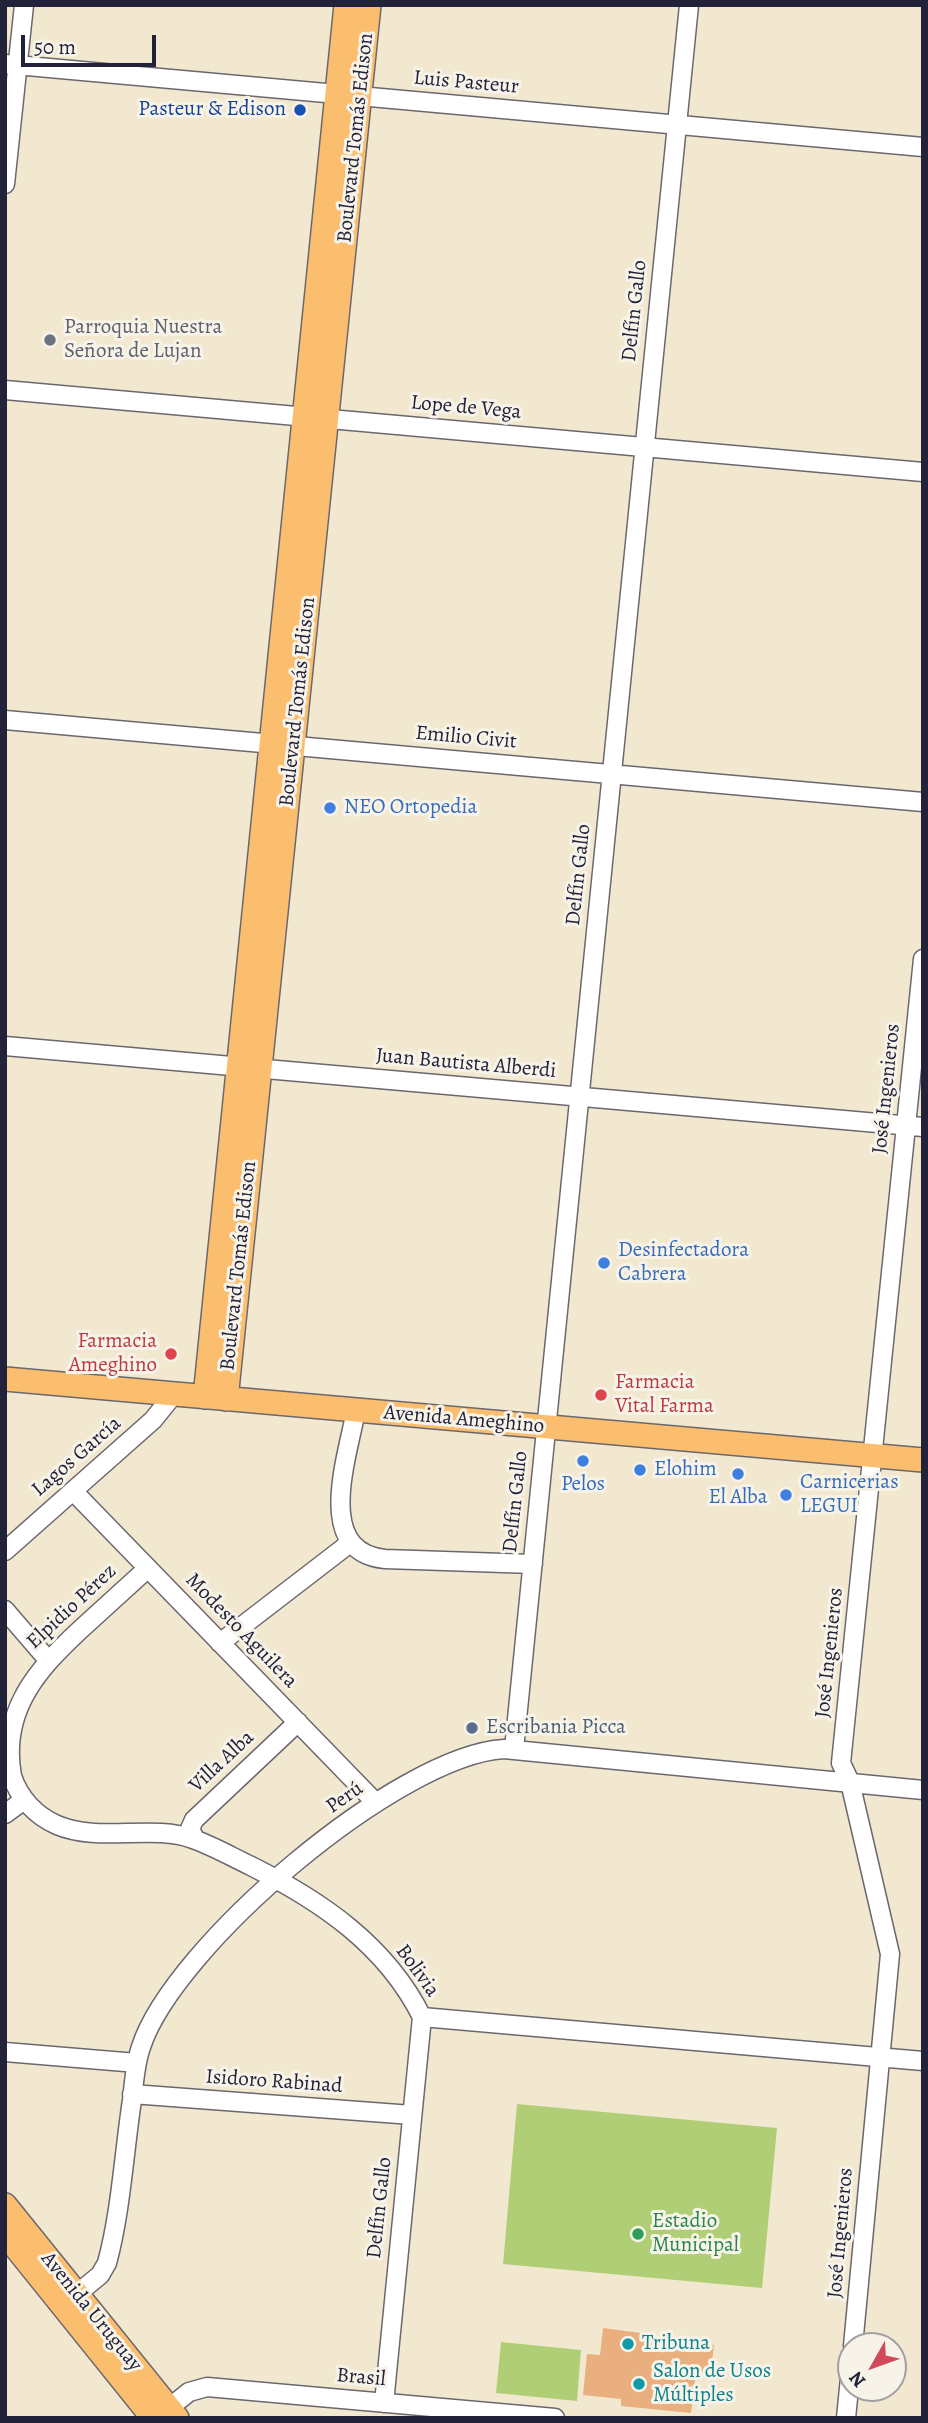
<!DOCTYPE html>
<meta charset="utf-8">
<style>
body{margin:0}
#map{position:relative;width:928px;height:2423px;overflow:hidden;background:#f2e8d0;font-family:Alegreya,serif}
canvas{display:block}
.frame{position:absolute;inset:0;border:7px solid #22223b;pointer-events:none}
.north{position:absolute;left:837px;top:2332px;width:70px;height:70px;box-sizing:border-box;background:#f7f3e8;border:2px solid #a29fa3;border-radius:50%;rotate:230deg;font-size:19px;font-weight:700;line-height:28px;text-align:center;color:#22223b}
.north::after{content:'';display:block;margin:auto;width:24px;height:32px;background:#d1495b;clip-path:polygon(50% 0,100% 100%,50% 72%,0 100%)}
.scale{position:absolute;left:21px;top:35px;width:135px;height:32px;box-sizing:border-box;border:4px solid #22223b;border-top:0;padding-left:9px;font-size:21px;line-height:24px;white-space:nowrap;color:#22223b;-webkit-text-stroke:5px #f7f3e8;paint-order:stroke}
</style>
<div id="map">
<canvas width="928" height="2423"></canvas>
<div class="frame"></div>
<div class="north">N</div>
<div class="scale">50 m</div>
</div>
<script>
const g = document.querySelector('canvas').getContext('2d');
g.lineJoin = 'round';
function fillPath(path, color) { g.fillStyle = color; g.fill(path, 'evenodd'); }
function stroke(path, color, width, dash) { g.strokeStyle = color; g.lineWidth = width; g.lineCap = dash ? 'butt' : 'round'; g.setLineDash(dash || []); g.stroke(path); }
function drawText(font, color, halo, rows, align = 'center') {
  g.font = font + ' Alegreya,serif'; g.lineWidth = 6; g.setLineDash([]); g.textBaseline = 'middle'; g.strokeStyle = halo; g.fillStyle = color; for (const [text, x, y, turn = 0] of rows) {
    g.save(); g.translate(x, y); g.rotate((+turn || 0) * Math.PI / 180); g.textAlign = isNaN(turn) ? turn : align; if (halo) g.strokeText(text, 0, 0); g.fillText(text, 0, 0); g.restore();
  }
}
fillPath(new Path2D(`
 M 517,2104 L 777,2128 L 762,2288 L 503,2264 Z
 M 501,2342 L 581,2350 L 577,2401 L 496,2393 Z`), '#b0ce75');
fillPath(new Path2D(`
 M 603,2328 L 656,2335 L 656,2339 L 714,2345 L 711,2373 L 696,2371 L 691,2413 L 621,2406 L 621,2399 L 583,2395 L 587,2354 L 600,2355 Z`), '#e9af7e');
const minor = new Path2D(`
 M 5,64 L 923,147
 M 5,184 L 24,5
 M 5,390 L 923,472
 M 5,720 L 923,802
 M 5,1046 L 923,1127
 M 356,1410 C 348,1456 313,1552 385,1559 L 533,1564
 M 73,1491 L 376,1803
 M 5,1551 L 153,1420 L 174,1394
 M 148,1568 C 126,1588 104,1608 81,1629 C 38,1669 0,1710 12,1776 C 19,1798 36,1816 57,1825 C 99,1843 151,1824 193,1839 C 213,1846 232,1857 251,1866 C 321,1901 386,1945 422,2017
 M 5,1610 L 48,1660
 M 220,1643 L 350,1543
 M 514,1749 L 689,5
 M 5,1814 L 24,1800
 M 195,1839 L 190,1829 L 194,1820 L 298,1722
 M 422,2017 L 923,2061
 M 5,2052 L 137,2063
 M 132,2094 L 412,2115
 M 77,2294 L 100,2275 L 107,2263 C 121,2211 124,2153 132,2100 C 134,2083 135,2064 141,2047 C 173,1947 398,1755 504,1749 L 923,1790
 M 853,2346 L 890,1954 L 850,1782 L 841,1763 L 923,959
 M 384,2403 L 422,2017
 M 169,2408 L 189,2392 L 207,2387 L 555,2418
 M 846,2418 L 851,2368`);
const major = new Path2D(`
 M 5,1379 L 923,1460
 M 205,1397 L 346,5
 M 226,1399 L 369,5
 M 5,2205 L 177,2418
 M 5,2234 L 153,2418`);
stroke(minor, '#6b676f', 21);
stroke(major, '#6b676f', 26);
stroke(minor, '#fff', 18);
stroke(major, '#fbbe6e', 23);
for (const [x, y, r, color] of [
 [300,110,7,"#1a4fb4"],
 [50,340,7,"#6b7280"],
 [330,808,7,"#3f7fe0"],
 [604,1263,7,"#3f7fe0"],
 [171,1354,7,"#e0444e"],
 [601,1395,7,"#e0444e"],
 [583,1461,7,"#3f7fe0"],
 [640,1470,7,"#3f7fe0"],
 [738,1474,7,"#3f7fe0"],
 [786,1495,7,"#3f7fe0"],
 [472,1728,7,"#5c6f8a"],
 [638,2234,7,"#2e9e5b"],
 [628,2344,7,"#0f9aa8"],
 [639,2384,7,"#0f9aa8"]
]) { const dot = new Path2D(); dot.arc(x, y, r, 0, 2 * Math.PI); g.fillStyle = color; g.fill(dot); stroke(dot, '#f7f3e8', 2.5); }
drawText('21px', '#22223b', '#f7f3e8', [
 ["Luis Pasteur",466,83,5],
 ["Boulevard Tomás Edison",356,138,-84],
 ["Delfín Gallo",635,311,-84],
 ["Lope de Vega",466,408,5],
 ["Boulevard Tomás Edison",298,702,-84],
 ["Emilio Civit",466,738,5],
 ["Delfín Gallo",579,875,-84],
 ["Juan Bautista Alberdi",466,1064,5],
 ["José Ingenieros",887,1089,-84],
 ["Boulevard Tomás Edison",239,1266,-84],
 ["Avenida Ameghino",464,1420,5],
 ["Lagos García",77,1457,-41],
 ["Delfín Gallo",516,1502,-84],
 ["Elpidio Pérez",72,1607,-43],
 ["Modesto Aguilera",241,1631,46],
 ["José Ingenieros",830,1653,-84],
 ["Villa Alba",222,1762,-43],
 ["Perú",345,1798,-35],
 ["Bolivia",417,1971,54],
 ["Isidoro Rabinad",274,2082,4],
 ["Delfín Gallo",380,2208,-84],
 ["José Ingenieros",841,2233,-85],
 ["Avenida Uruguay",91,2312,51],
 ["Brasil",361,2378,5]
]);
drawText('21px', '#164399', '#f7f3e8', [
 ["Pasteur & Edison",286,110]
], 'right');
drawText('21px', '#5b616d', '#f7f3e8', [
 ["Parroquia Nuestra",64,328],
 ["Señora de Lujan",64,352]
], 'left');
drawText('21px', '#366cbe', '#f7f3e8', [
 ["NEO Ortopedia",344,808],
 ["Desinfectadora",618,1251],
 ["Cabrera",618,1275],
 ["Elohim",654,1470],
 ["Carnicerias",800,1483],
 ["LEGUI",800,1507],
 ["Pelos",583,1485,"center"],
 ["El Alba",738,1498,"center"]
], 'left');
drawText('21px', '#be3a42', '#f7f3e8', [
 ["Farmacia",157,1342],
 ["Ameghino",157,1366],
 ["Farmacia",615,1383,"left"],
 ["Vital Farma",615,1407,"left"]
], 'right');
drawText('21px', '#4e5e75', '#f7f3e8', [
 ["Escribania Picca",486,1728]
], 'left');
drawText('21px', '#27864d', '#f7f3e8', [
 ["Estadio",652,2222],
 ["Municipal",652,2246]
], 'left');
drawText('21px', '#0d838f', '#f7f3e8', [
 ["Tribuna",642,2344],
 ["Salon de Usos",653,2372],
 ["Múltiples",653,2396]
], 'left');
</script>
